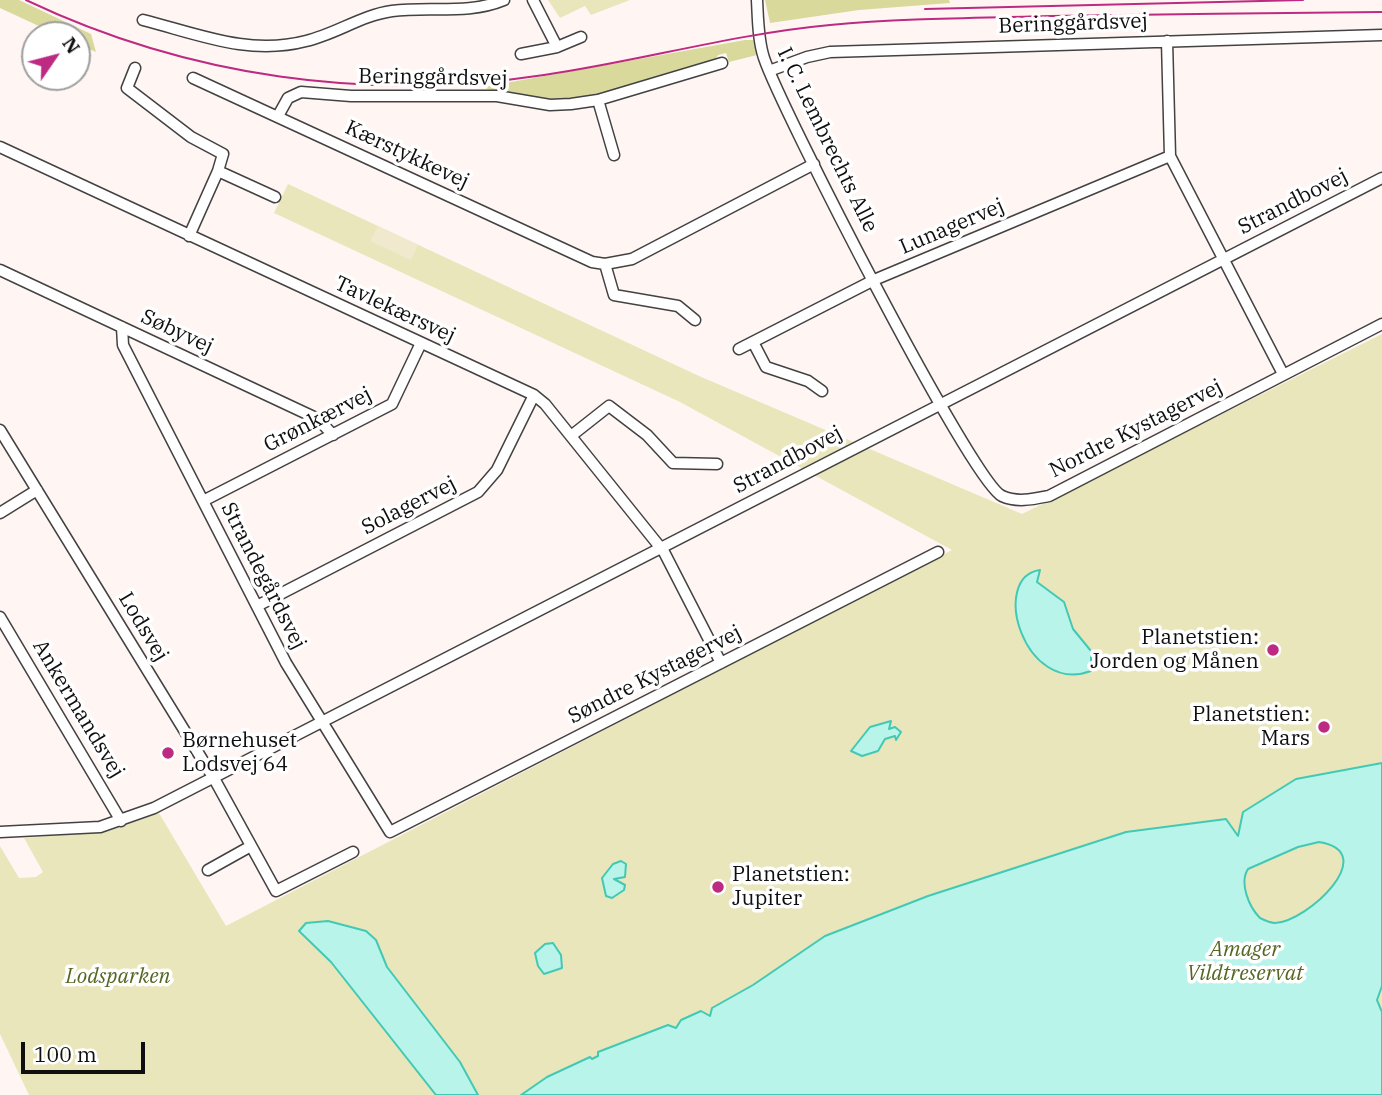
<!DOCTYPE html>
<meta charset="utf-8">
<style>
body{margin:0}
#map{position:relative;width:1382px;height:1095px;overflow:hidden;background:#fff5f2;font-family:"IBM Plex Serif",serif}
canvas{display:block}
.north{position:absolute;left:21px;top:21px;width:70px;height:70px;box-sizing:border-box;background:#fff;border:2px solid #9f9f9f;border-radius:50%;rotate:55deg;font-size:19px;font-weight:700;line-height:28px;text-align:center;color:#0f0f0f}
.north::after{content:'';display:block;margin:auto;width:24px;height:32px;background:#bc2b81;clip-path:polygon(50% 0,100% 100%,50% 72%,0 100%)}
.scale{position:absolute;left:21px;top:1042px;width:124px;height:32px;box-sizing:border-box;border:4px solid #0f0f0f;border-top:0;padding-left:9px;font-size:21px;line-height:24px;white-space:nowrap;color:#0f0f0f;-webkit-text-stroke:5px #fff;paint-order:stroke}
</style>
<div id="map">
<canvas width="1382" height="1095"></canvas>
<div class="north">N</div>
<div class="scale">100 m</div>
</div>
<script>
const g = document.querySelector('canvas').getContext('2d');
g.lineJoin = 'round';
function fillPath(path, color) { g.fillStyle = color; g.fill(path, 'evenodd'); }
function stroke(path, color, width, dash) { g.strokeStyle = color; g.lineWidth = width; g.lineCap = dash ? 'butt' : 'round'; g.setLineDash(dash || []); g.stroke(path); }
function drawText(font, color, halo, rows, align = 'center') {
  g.font = font + ' "IBM Plex Serif",serif'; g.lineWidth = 7; g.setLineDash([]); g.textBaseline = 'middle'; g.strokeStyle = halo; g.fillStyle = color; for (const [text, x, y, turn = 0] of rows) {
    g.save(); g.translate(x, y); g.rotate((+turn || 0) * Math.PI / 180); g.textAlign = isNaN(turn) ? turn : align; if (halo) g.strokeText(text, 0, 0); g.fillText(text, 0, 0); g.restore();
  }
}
fillPath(new Path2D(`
 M 548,0 L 630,0 L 591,15 L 585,6 L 560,18 Z
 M 288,184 L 699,376 L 1022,514 L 1382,334 L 1382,1095 L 547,1077 L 521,1095 L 443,1095 L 309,924 L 300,931 L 331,962 L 436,1095 L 29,1095 L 0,1034 L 0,846 L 19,878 L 36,877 L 43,872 L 24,838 L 109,831 L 159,813 L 226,926 L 952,550 L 680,402 L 274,213 Z`), '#e9e6bc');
fillPath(new Path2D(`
 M 0,0 L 19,0 L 91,34 L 96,52 L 77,44 L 77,35 L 58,35 L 0,8 Z
 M 765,0 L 949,0 L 950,3 L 859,10 L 770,23 Z
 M 745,40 L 753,40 L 757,55 L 729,62 L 726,53 L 718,55 L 715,60 L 592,97 L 561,101 L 495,92 L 483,87 Z`), '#d9d99c');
fillPath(new Path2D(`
 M 378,226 L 418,245 L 411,260 L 370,241 Z`), '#f0e9ce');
const water = new Path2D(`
 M 1040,570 L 1037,582 L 1064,602 L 1073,629 L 1091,651 L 1091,671 C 1024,696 989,577 1040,570 Z
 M 891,721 L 889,729 L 895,727 L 901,732 L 896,740 L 895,736 L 885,739 L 878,751 L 862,756 L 851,751 L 870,727 Z
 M 1382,763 L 1382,986 L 1377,1000 L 1382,1012 L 1382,1095 L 521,1095 L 547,1077 L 590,1057 L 592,1059 L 598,1056 L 598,1052 L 668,1025 L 676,1028 L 681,1020 L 701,1011 L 710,1016 L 712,1008 L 753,985 L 825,936 L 928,896 L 1126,832 L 1226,819 L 1238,836 L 1243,812 L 1296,779 ZM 1319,842 C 1382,852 1307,922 1275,923 C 1270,923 1264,920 1260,918 C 1249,907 1239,883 1248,869 L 1298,847 Z
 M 621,861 L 626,864 L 625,877 L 614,879 L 625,885 L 624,890 L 612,898 L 606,896 L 602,878 L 613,864 Z
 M 328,921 L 366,931 L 376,940 L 387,967 L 460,1062 L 478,1095 L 436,1095 L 331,962 L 299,931 L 306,923 Z
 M 553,943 L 561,955 L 562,968 L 544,974 L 538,966 L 535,953 L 545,944 Z`);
fillPath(water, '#b8f4ea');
stroke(water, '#42c9b5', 2);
const street = new Path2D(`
 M 533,0 L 557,47
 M 757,0 C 758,19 758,40 764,58 C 781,109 972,482 1002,496 C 1017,503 1034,499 1049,496 L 1382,324
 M 143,20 C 198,34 249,56 306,41 C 336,34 362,15 392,11 C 429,6 468,15 504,0
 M 1167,41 L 1170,156 L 1283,374
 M 521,54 L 557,47 L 581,37
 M 135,68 L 127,88 L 191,137 L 223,154 L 218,171
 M 769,71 L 807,57 L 830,52 L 1382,35
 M 193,78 L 592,262 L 605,264 L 632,259 L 814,164
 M 598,100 L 614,155
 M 278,116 L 288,98 L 301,92 L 351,96 L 497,96 L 550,105 L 571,104 L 598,100 L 722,63
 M 0,147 L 534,395 L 545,404 L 664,552 L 721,663
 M 189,236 L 218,171 L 275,197
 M 605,264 L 614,295 L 678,306 L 695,320
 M 0,270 L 318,419 L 333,435
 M 122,327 L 123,345 L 286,663 L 390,832 L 938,552
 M 753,342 L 766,367 L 808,381 L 822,391
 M 739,349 L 874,280 L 1170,156
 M 0,430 L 216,782 L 276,891 L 353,852
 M 571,436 L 609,406 L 647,435 L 673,463 L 717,464
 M 203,501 L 392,404 L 421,343
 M 0,513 L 37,490
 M 257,606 L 478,492 L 497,470 L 534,395
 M 0,617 L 121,821
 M 0,832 L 100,827 L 154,808 L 1382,178
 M 208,870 L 251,846`);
stroke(street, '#424242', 13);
stroke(street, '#fff', 10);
stroke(new Path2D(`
 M 26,0 C 188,77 368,102 544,75 C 640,61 733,34 830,25 C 903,18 977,18 1051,16 C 1161,14 1272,13 1382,12
 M 925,9 L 1303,0`), '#bc2b81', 2);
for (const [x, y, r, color] of [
 [1273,650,7,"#bc2b81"],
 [1324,727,7,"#bc2b81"],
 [168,753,7,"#bc2b81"],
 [718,887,7,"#bc2b81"]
]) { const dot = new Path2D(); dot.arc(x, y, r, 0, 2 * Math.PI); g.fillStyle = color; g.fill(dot); stroke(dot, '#fff', 2.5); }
drawText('21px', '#0f0f0f', '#fff', [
 ["Beringgårdsvej",1073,24,-2],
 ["Beringgårdsvej",433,78,1],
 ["I. C. Lembrechts Alle",827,140,64],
 ["Kærstykkevej",407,155,25],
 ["Strandbovej",1293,202,-27],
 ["Lunagervej",952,227,-23],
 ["Tavlekærsvej",395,310,25],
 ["Søbyvej",177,332,25],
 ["Grønkærvej",318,420,-27],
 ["Nordre Kystagervej",1136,429,-27],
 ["Strandbovej",788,460,-28],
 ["Solagervej",409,506,-27],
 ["Strandegårdsvej",263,576,63],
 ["Lodsvej",143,627,59],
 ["Søndre Kystagervej",655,675,-27],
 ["Ankermandsvej",78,709,59]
]);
drawText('21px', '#0f0f0f', '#fff', [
 ["Planetstien:",1259,638],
 ["Jorden og Månen",1259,662],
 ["Planetstien:",1310,715],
 ["Mars",1310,739],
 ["Børnehuset",182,741,"left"],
 ["Lodsvej 64",182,765,"left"],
 ["Planetstien:",732,875,"left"],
 ["Jupiter",732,899,"left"]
], 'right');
drawText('italic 21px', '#556621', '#fff', [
 ["Amager",1245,950],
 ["Vildtreservat",1245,974],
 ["Lodsparken",118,977]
]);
</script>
